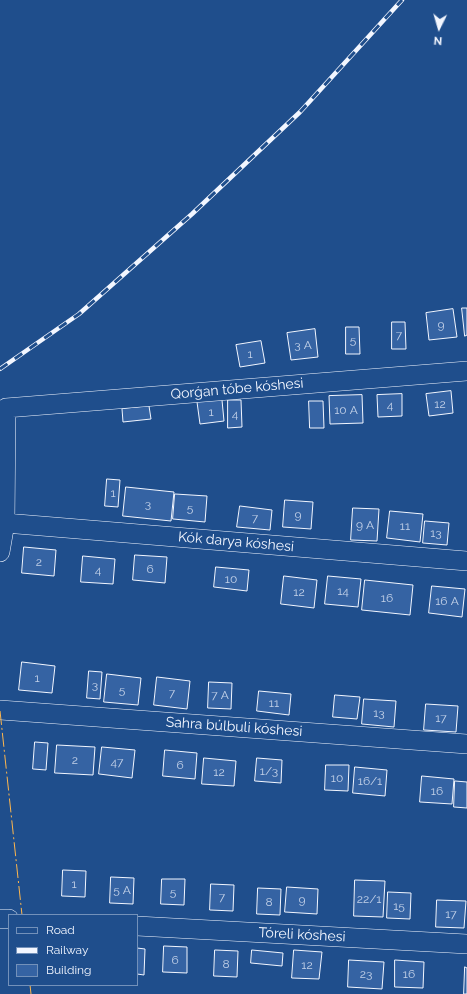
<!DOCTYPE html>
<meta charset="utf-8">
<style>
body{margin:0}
#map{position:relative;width:467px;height:994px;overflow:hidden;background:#1f4e8c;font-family:Raleway,sans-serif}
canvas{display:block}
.legend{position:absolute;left:8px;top:914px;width:130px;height:72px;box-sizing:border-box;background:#1f4e8c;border:1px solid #7391ba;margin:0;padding:5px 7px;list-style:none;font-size:12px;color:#f2f6ff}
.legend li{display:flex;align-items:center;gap:8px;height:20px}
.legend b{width:20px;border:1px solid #7391ba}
.north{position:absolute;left:419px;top:8px;width:40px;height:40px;-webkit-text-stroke:3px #1f4e8c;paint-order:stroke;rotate:185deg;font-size:11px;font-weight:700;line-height:16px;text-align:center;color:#f2f6ff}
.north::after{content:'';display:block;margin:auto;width:14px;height:18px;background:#f2f6ff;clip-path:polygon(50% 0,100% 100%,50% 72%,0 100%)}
</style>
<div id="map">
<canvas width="467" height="994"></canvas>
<ul class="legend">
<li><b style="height:5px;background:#1f4e8c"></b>Road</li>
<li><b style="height:5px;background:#f2f6ff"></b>Railway</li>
<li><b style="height:11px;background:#3563a3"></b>Building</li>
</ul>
<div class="north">N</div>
</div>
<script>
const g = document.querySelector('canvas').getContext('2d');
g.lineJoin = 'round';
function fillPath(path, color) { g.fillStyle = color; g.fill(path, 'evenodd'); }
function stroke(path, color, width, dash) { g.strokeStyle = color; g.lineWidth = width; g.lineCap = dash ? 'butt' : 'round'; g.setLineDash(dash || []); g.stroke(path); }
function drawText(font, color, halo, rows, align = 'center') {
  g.font = font + ' Raleway,sans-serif'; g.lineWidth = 3; g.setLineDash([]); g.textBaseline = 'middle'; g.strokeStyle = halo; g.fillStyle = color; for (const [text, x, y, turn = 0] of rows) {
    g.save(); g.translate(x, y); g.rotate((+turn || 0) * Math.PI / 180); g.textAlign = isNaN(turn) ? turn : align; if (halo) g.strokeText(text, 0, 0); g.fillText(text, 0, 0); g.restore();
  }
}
const building = new Path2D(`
 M 462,308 L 467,308 L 467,335 L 465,336 Z
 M 453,309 L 457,337 L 429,340 L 426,313 Z
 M 392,322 L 405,322 L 406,349 L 392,349 Z
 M 346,327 L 359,327 L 360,354 L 346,354 Z
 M 315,329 L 318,357 L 291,360 L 287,333 Z
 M 261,341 L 265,363 L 240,367 L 236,345 Z
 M 451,391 L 453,413 L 429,416 L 426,394 Z
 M 402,394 L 402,416 L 378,417 L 377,395 Z
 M 362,395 L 363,423 L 330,424 L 329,396 Z
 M 222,400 L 224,421 L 200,424 L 197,402 Z
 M 228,400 L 241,400 L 242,427 L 228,428 Z
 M 309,401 L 323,401 L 324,428 L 310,428 Z
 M 149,406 L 151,419 L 123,422 L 122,409 Z
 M 107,479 L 120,480 L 118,507 L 105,506 Z
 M 126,487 L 174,492 L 171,521 L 123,516 Z
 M 175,494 L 207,496 L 205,522 L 173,519 Z
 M 285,500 L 313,502 L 311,529 L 283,527 Z
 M 240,506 L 272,510 L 270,530 L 237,527 Z
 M 353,508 L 379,509 L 377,541 L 351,540 Z
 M 390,511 L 423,514 L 420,542 L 387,538 Z
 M 425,521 L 449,523 L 447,545 L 423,543 Z
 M 24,547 L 56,550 L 54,576 L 22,573 Z
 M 135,555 L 167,557 L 165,583 L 133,580 Z
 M 83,556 L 115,559 L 113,584 L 81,582 Z
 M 216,567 L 249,570 L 247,591 L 214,587 Z
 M 284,576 L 317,580 L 314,608 L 281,604 Z
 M 328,576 L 361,579 L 358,607 L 325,604 Z
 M 365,580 L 413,585 L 410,615 L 362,610 Z
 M 432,586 L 465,589 L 462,617 L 429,613 Z
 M 22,662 L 55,666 L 52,693 L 19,690 Z
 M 89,671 L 102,672 L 100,699 L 87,698 Z
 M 107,674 L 141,678 L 138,705 L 104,702 Z
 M 157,677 L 190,681 L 187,709 L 154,705 Z
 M 209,682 L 232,683 L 231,709 L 208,708 Z
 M 259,691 L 291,694 L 289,715 L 257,711 Z
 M 335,695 L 360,697 L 357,719 L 333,717 Z
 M 364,699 L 396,701 L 394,727 L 362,724 Z
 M 426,704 L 458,706 L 456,732 L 424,730 Z
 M 35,742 L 48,743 L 46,770 L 33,769 Z
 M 57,745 L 95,747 L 93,775 L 55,773 Z
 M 102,747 L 135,750 L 132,778 L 99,774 Z
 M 165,750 L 197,753 L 195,779 L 163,776 Z
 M 204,758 L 236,761 L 234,786 L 202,784 Z
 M 257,758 L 282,760 L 281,783 L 255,781 Z
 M 326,765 L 349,765 L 348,791 L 325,790 Z
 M 355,767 L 387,770 L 385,796 L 353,793 Z
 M 422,776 L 454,779 L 452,804 L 420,802 Z
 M 455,781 L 467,782 L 467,808 L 454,807 Z
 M 63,870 L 86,871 L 85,897 L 62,896 Z
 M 111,877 L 134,878 L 133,904 L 110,903 Z
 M 162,879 L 185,879 L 184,905 L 161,904 Z
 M 355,880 L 385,881 L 383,917 L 354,916 Z
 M 211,884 L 234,885 L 233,911 L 210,910 Z
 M 287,887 L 318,889 L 317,914 L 285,912 Z
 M 258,888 L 281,889 L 280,915 L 257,914 Z
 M 388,892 L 411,893 L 410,919 L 387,918 Z
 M 437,900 L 466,901 L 464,928 L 436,927 Z
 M 164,946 L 187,947 L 187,973 L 163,972 Z
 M 137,948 L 145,949 L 144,975 L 137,974 Z
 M 215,950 L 238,951 L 237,977 L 214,976 Z
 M 252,950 L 283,953 L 282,966 L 251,963 Z
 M 294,950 L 322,952 L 319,979 L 292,978 Z
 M 349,960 L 384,962 L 382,989 L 348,987 Z
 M 395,960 L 424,962 L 423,988 L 395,987 Z
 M 465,967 L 467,968 L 467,994 L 464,994 Z`);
fillPath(building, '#3563a3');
stroke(building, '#f2f6ff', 1);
const minor = new Path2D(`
 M 5,523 L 467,561
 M 0,552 L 5,523 L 6,408 L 467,371
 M 0,710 L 467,744
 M 0,919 L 9,919
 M 137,926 L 467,944`);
stroke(minor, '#f2f6ff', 20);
stroke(minor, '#1f4e8c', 19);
const rail = new Path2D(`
 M 0,369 L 79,314 L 192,214 L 300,112 L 402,0`);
stroke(rail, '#f2f6ff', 4.5);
stroke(rail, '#1f4e8c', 3, [9]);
stroke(new Path2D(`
 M 0,711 L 22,915
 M 30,985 L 31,994`), '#ffb74d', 1, [14, 3, 2, 3]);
drawText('12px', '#c3d1e8', null, [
 ["9",441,325],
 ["7",399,335],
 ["5",353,340],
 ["3 А",303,345],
 ["1",250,354],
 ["12",440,404],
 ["4",390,405],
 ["10 А",346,410],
 ["1",211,412],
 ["4",235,414],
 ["1",113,493],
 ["3",148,504],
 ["5",190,508],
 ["9",298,515],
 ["7",255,518],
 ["9 А",365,525],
 ["11",405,526],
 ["13",436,533],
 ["2",39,562],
 ["6",150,569],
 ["4",98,570],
 ["10",231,579],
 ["14",343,591],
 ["12",299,592],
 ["16",387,598],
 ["16 А",447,601],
 ["1",37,678],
 ["3",95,685],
 ["5",122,690],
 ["7",172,693],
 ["7 А",220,695],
 ["11",274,703],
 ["13",379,713],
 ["17",441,718],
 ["2",75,760],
 ["47",117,762],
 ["6",180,765],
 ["1/3",269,771],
 ["12",219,772],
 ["10",337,778],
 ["16/1",370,781],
 ["16",437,791],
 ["1",74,884],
 ["5 А",122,890],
 ["5",173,892],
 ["7",222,897],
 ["22/1",369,899],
 ["9",302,900],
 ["8",269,902],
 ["15",399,906],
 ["17",451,914],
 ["6",175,960],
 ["8",226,964],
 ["12",307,965],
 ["23",366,974],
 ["16",409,974]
]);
drawText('14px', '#f2f6ff', '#1f4e8c', [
 ["Qorǵan tóbe kóshesi",237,389,-5],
 ["Kók darya kóshesi",236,542,5],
 ["Sahra búlbuli kóshesi",234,727,4],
 ["Tóreli kóshesi",302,935,3]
]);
</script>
